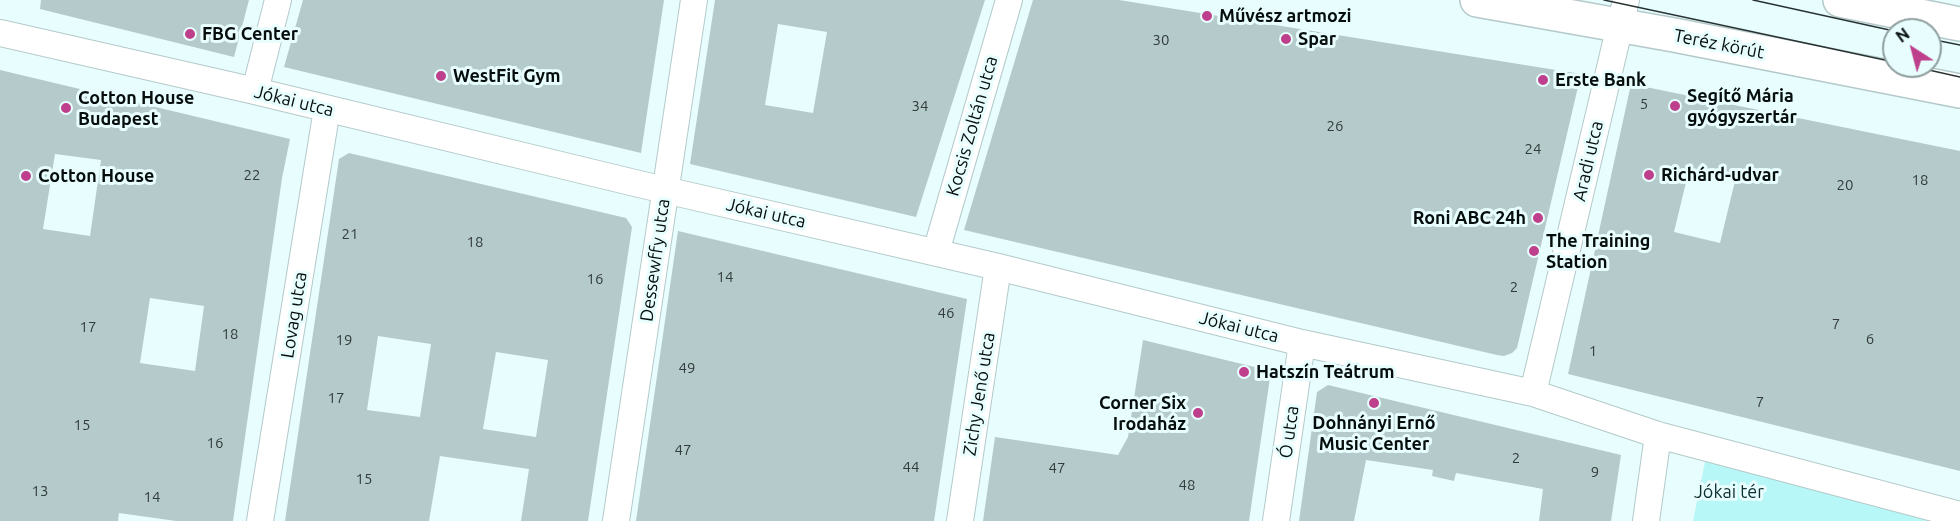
<!DOCTYPE html>
<meta charset="utf-8">
<style>
body{margin:0}
#map{position:relative;width:1960px;height:521px;overflow:hidden;background:#e8fefe;font-family:Ubuntu,sans-serif}
canvas{display:block}
.north{position:absolute;left:1882px;top:18px;width:60px;height:60px;box-sizing:border-box;background:#e8fefe;border:2px solid #8e9e9e;border-radius:50%;rotate:324deg;font-size:16px;font-weight:700;line-height:24px;text-align:center;color:#060d0d}
.north::after{content:'';display:block;margin:auto;width:21px;height:27px;background:#be3f8b;clip-path:polygon(50% 0,100% 100%,50% 72%,0 100%)}
</style>
<div id="map">
<canvas width="1960" height="521"></canvas>
<div class="north">N</div>
</div>
<script>
const g = document.querySelector('canvas').getContext('2d');
g.lineJoin = 'round';
function fillPath(path, color) { g.fillStyle = color; g.fill(path, 'evenodd'); }
function stroke(path, color, width, dash) { g.strokeStyle = color; g.lineWidth = width; g.lineCap = dash ? 'butt' : 'round'; g.setLineDash(dash || []); g.stroke(path); }
function drawText(font, color, halo, rows, align = 'center') {
  g.font = font + ' Ubuntu,sans-serif'; g.lineWidth = 6; g.setLineDash([]); g.textBaseline = 'middle'; g.strokeStyle = halo; g.fillStyle = color; for (const [text, x, y, turn = 0] of rows) {
    g.save(); g.translate(x, y); g.rotate((+turn || 0) * Math.PI / 180); g.textAlign = isNaN(turn) ? turn : align; if (halo) g.strokeText(text, 0, 0); g.fillText(text, 0, 0); g.restore();
  }
}
fillPath(new Path2D(`
 M 1706,457 L 1960,521 L 1693,521 Z`), '#b8f7f8');
fillPath(new Path2D(`
 M 41,0 L 249,0 L 234,57 L 40,9 Z
 M 303,0 L 664,0 L 641,153 L 284,67 Z
 M 715,0 L 985,0 L 916,217 L 690,164 ZM 778,24 L 827,32 L 813,113 L 765,105 Z
 M 1033,0 L 1119,0 L 1581,74 L 1517,348 L 1512,353 L 1504,356 L 1497,355 L 964,230 Z
 M 0,70 L 290,139 L 282,178 L 233,521 L 176,521 L 119,513 L 118,521 L 0,521 ZM 55,154 L 101,160 L 90,236 L 43,229 ZM 150,298 L 204,306 L 195,371 L 140,363 Z
 M 1631,84 L 1960,151 L 1960,471 L 1568,374 ZM 1689,170 L 1735,181 L 1720,243 L 1674,232 Z
 M 349,153 L 626,218 L 632,227 L 588,521 L 521,521 L 529,469 L 440,456 L 429,521 L 285,521 L 339,159 ZM 378,336 L 431,344 L 420,417 L 367,410 ZM 496,352 L 548,360 L 536,437 L 483,429 Z
 M 678,231 L 967,299 L 934,521 L 636,521 Z
 M 1143,340 L 1271,371 L 1249,521 L 983,521 L 995,437 L 1118,455 L 1128,437 Z
 M 1328,385 L 1621,455 L 1611,521 L 1539,521 L 1543,489 L 1456,473 L 1454,481 L 1432,476 L 1433,470 L 1366,460 L 1354,521 L 1299,521 L 1317,392 Z`), '#b5caca');
const minor = new Path2D(`
 M 0,33 L 255,91 L 639,184 L 998,267 L 1302,343 L 1533,393 L 1658,435 L 1960,515
 M 255,91 L 278,0
 M 936,252 L 1009,0
 M 1533,393 L 1626,0
 M 260,521 L 327,109
 M 616,521 L 694,0
 M 960,521 L 998,267
 M 1276,521 L 1302,343
 M 1646,521 L 1658,435`);
const secondary = new Path2D(`
 M 1477,0 L 1674,35 L 1960,91
 M 1840,0 L 1960,24`);
stroke(minor, '#b4c9c9', 28);
stroke(secondary, '#b4c9c9', 36);
stroke(minor, '#fff', 26);
stroke(secondary, '#fff', 33);
stroke(new Path2D(`
 M 1604,0 L 1894,62
 M 1753,0 L 1894,31
 M 1930,39 L 1960,45
 M 1911,66 L 1960,77`), '#293232', 1.5);
for (const [x, y, r, color] of [
 [1207,16,6,"#be3f8b"],
 [190,34,6,"#be3f8b"],
 [1286,39,6,"#be3f8b"],
 [441,76,6,"#be3f8b"],
 [1543,80,6,"#be3f8b"],
 [1675,106,6,"#be3f8b"],
 [66,108,6,"#be3f8b"],
 [1649,175,6,"#be3f8b"],
 [26,176,6,"#be3f8b"],
 [1538,218,6,"#be3f8b"],
 [1534,251,6,"#be3f8b"],
 [1244,372,6,"#be3f8b"],
 [1374,403,6,"#be3f8b"],
 [1198,413,6,"#be3f8b"]
]) { const dot = new Path2D(); dot.arc(x, y, r, 0, 2 * Math.PI); g.fillStyle = color; g.fill(dot); stroke(dot, '#e8fefe', 2); }
drawText('15px', '#323c3c', null, [
 ["30",1161,40],
 ["5",1644,104],
 ["34",920,106],
 ["26",1335,126],
 ["24",1533,149],
 ["22",252,175],
 ["18",1920,180],
 ["20",1845,185],
 ["21",350,234],
 ["18",475,242],
 ["14",725,277],
 ["16",595,279],
 ["2",1514,287],
 ["46",946,313],
 ["7",1836,324],
 ["17",88,327],
 ["18",230,334],
 ["6",1870,339],
 ["19",344,340],
 ["1",1593,351],
 ["49",687,368],
 ["17",336,398],
 ["7",1760,402],
 ["15",82,425],
 ["16",215,443],
 ["47",683,450],
 ["2",1516,458],
 ["44",911,467],
 ["47",1057,468],
 ["9",1595,472],
 ["15",364,479],
 ["48",1187,485],
 ["13",40,491],
 ["14",152,497]
]);
drawText('bold 18px', '#060d0d', '#e8fefe', [
 ["Művész artmozi",1219,16],
 ["FBG Center",202,34],
 ["Spar",1298,39],
 ["WestFit Gym",453,76],
 ["Erste Bank",1555,80],
 ["Segítő Mária",1687,96],
 ["gyógyszertár",1687,117],
 ["Cotton House",78,98],
 ["Budapest",78,119],
 ["Richárd-udvar",1661,175],
 ["Cotton House",38,176],
 ["Roni ABC 24h",1526,218,"right"],
 ["The Training",1546,241],
 ["Station",1546,262],
 ["Hatszín Teátrum",1256,372],
 ["Corner Six",1186,403,"right"],
 ["Irodaház",1186,424,"right"],
 ["Dohnányi Ernő",1374,423,"center"],
 ["Music Center",1374,444,"center"]
], 'left');
drawText('18px', '#060d0d', '#e8fefe', [
 ["Teréz körút",1719,44,11],
 ["Jókai utca",294,101,14],
 ["Kocsis Zoltán utca",972,126,-74],
 ["Aradi utca",1588,161,-77],
 ["Jókai utca",766,213,13],
 ["Dessewffy utca",655,260,-82],
 ["Lovag utca",294,315,-81],
 ["Jókai utca",1239,327,14],
 ["Zichy Jenő utca",979,394,-81],
 ["Ó utca",1289,432,-82]
]);
drawText('18px', '#0f2f30', '#e8fefe', [
 ["Jókai tér",1729,492]
]);
</script>
